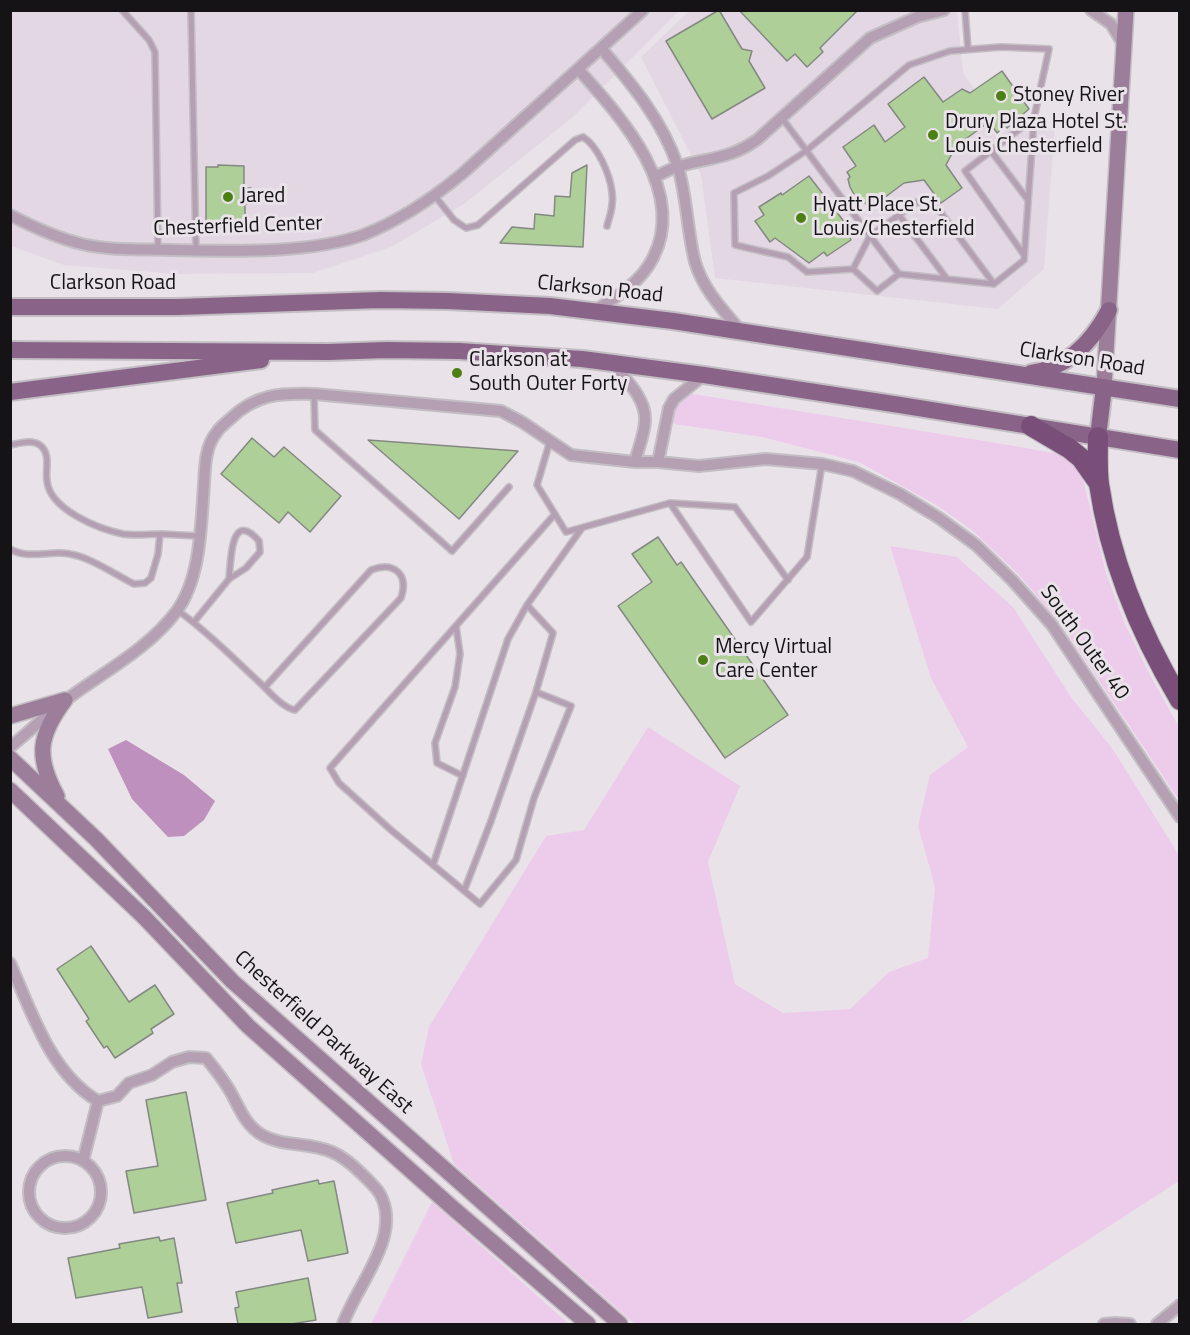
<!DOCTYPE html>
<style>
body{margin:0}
#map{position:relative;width:1190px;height:1335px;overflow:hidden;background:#e9e3e9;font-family:"Titillium Web",sans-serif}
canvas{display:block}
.frame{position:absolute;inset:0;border:12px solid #151315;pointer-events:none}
</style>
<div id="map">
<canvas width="1190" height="1335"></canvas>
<div class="frame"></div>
</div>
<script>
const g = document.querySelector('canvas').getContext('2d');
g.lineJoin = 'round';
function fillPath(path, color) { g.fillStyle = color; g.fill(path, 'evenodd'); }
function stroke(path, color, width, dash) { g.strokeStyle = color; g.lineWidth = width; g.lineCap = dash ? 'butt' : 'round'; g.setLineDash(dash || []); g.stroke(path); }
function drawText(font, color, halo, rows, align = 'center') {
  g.font = font + ' "Titillium Web",sans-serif'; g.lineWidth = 6; g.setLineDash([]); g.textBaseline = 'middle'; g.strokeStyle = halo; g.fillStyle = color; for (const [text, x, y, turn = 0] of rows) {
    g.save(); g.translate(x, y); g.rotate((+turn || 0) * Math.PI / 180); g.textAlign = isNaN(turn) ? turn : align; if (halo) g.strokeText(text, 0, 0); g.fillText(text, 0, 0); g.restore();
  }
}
fillPath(new Path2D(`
 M 10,11 L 679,11 L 573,117 L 464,204 L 391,247 L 313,273 L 176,274 L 64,265 L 11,246 Z
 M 689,11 L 957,11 L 963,73 L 989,110 L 988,125 L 996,137 L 1019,121 L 1055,126 L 1044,269 L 998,309 L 715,278 L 701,175 L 641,57 Z`), '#e3d7e3');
fillPath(new Path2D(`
 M 681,392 L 1015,446 L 1059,454 L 1073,464 L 1083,479 L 1106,573 L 1125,624 L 1150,675 L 1179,727 L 1179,800 L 1063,627 L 1019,575 L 973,531 L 938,506 L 859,462 L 762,437 L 674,424 L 669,415 Z
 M 890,546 L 957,557 L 1013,607 L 1071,697 L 1112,748 L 1179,855 L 1179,1181 L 958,1324 L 635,1324 L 454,1164 L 421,1064 L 429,1027 L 546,836 L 584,830 L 648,727 L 740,786 L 708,862 L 735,984 L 783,1013 L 850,1009 L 889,972 L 928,958 L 935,887 L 918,826 L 930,775 L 968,747 L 931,678 Z
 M 432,1202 L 569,1324 L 371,1324 Z`), '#edcceb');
fillPath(new Path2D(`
 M 126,740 L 184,775 L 215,801 L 204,820 L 184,836 L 168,837 L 132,799 L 108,749 Z`), '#be90bd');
const building = new Path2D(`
 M 719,10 L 742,49 L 752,51 L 749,61 L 765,88 L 712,119 L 666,41 Z
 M 739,10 L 858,10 L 820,48 L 823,52 L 807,67 L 795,54 L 787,61 Z
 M 1002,71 L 1029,109 L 1007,128 L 1005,126 L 997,133 L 989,122 L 956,146 L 946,165 L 962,188 L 941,203 L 924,180 L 904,183 L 872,207 L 856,198 L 850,187 L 848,179 L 850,177 L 847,172 L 856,166 L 843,147 L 874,125 L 885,142 L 905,127 L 888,104 L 924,77 L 943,102 L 962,89 L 970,93 Z
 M 218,165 L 244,166 L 244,188 L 251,188 L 251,204 L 245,204 L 245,226 L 218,229 L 218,227 L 206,227 L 206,167 L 218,167 Z
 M 587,165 L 583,247 L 500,243 L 512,227 L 534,229 L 535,214 L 554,216 L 555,196 L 570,197 L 572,173 Z
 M 809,176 L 849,228 L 847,229 L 852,236 L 850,238 L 851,240 L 827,256 L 824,252 L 809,263 L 775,238 L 770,242 L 755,221 L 764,215 L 759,207 L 781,193 L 782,195 Z
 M 252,438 L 274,457 L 284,447 L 341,496 L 310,532 L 288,512 L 279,523 L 221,474 Z
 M 368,440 L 518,451 L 459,519 Z
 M 658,537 L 677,565 L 681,562 L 788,715 L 725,758 L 618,606 L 652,582 L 632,554 Z
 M 91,946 L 129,1002 L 155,985 L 174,1014 L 151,1029 L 153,1033 L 115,1058 L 107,1046 L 104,1048 L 86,1021 L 89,1019 L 57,969 Z
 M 186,1092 L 206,1200 L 134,1213 L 126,1171 L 158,1166 L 146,1100 Z
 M 318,1180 L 319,1184 L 334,1181 L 348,1253 L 308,1261 L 301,1230 L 236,1243 L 227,1203 L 273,1193 L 272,1190 Z
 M 159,1237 L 160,1241 L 174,1238 L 182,1283 L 177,1283 L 182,1312 L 148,1318 L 142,1287 L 76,1298 L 68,1258 L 120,1248 L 119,1244 Z
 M 308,1278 L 316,1320 L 291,1324 L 238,1324 L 235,1308 L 239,1307 L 236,1292 Z`);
fillPath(building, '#afcf98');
stroke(building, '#848882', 1.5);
const lane = new Path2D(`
 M 122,10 L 149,40 L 155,52 L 158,250
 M 191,10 L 196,250
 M 965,10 L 968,49
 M 782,118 C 821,170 859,222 899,274 L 994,284 L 1024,260 L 1034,118 L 1049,49 L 1001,47 L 950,51 L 909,65 L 806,151 L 768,176 L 734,193 L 735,245 L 788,257 L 807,272 L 853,269 L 870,236 L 917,202 L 939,210 L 994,284
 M 991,151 L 1028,200
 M 435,196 L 454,220 L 466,228 L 478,225 L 575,140 L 583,137 C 598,146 610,175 612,192 C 614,204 610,215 607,226
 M 899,215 L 947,279
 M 1024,255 L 965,171 L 1034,118
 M 853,269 L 877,291 L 899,274
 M 314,394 L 315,430 L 452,551 L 509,487
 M 550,441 L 537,485 L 566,532 L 670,503 L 751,622 L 807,557 L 822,464
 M 10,445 C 21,443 33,439 41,446 C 51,455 45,470 47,481 C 50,510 99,529 123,534 C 135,536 148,534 160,534
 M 670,503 L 735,507 L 788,580
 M 555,514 L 330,768 L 339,783 L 391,830 L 480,904 L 516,860 L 534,798 L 571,706 L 536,692 L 553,633 L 527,605 L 582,528
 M 10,549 C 28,560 51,550 70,554 C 92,558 114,574 134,584 L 145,583 L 151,578 L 158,554 L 160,534 L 199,536
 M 177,610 C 207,631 232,657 258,681 C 269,691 281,707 295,710 L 401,598 C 409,574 394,561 371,570 L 265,687
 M 194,622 L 229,579 L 246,568 L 260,552 L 259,541 C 230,508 231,562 229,579
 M 456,626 L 460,654 L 455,687 L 435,743 L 437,763 L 463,776
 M 433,865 L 508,639 L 527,605
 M 464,891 L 491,821 L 536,692`);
const street = new Path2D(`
 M 1091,10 L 1111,24 L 1123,44
 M 601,48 C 631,83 663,121 678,167 C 687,197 687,231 695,262 C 703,289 722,309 740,330
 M 578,69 C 620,116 688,190 653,258 C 641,282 618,296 596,310
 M 655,177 C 663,173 670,169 677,167 C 709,157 729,160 758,139 L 870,38 L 917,17 L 944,10
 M 10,215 C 33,227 57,238 82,244 C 111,251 143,249 173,250 C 230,251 309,254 363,235 C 401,220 432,199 463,173 L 643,10
 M 612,363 C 625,379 646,398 645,420 C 645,433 638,449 635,462
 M 658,462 L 669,408 L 674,399 L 704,375
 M 10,747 C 29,732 47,714 66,700 C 103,672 147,650 176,612 C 201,579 201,524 204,484 C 205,467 205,446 217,432 C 220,427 226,423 230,419 C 256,394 279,393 314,394 L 501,411 L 522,422 L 571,455 L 635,462 L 658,462 L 699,466 L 766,459 L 822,464 L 853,471 L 900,494 L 939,518 L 976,545 L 1013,581 L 1052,625 L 1180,817
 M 10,963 C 31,1010 50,1073 98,1101
 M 98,1101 L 117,1096 L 129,1083 L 152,1075 L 172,1062 L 189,1057 L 206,1058 C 215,1069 223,1079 230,1091 C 239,1107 245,1125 262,1135 C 283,1147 309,1142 332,1152 C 346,1158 358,1170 368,1180 C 372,1184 377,1189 380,1194 C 403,1236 356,1286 343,1324
 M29 1192a36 36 0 1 1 72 0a36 36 0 1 1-72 0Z
 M 83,1161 L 98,1101
 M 1104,1324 L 1115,1323 L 1130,1324
 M 1157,1324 L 1180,1305`);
const secondary = new Path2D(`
 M 1104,387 L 1126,10
 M 10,716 L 65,700
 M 10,758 L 96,839 L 232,981 L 620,1324
 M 10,790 L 144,917 L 248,1026 L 454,1209 L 588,1324
 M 57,796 C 35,756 39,735 65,700`);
const primary = new Path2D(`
 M 10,307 L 178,307 L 380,300 L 448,301 L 550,306 L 673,321 L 1180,399
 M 10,350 L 328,352 L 386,350 L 459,351 L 582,359 L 704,375 L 900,405 L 1180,450
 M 1031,373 C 1068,368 1092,342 1109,310
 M 10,392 L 261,360
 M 1098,437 L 1104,387`);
const highway = new Path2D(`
 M 1031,426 L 1070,449 L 1081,458 L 1098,482
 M 1098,437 C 1098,452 1097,469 1099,484 C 1110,561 1140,633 1180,700`);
stroke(lane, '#c3bec3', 8);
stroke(street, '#c3bec3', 14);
stroke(secondary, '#c3bec3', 18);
stroke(primary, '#c3bec3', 20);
stroke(highway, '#c3bec3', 22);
stroke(lane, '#b49fb3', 5);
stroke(street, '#b49fb3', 10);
stroke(secondary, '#9c7d9a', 15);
stroke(primary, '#896488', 16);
stroke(highway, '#794f79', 20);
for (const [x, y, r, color] of [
 [1001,96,6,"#4d8014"],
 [933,135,6,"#4d8014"],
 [228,197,6,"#4d8014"],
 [801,218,6,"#4d8014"],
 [457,373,6,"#4d8014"],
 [703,660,6,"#4d8014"]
]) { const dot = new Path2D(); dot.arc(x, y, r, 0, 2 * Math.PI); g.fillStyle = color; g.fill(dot); stroke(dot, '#e9e3e9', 2); }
drawText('21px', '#151315', '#e9e3e9', [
 ["Stoney River",1013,96],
 ["Drury Plaza Hotel St.",945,123],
 ["Louis Chesterfield",945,147],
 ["Jared",240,197],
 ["Hyatt Place St.",813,206],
 ["Louis/Chesterfield",813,230],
 ["Clarkson at",469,361],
 ["South Outer Forty",469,385],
 ["Mercy Virtual",715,648],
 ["Care Center",715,672]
], 'left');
drawText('21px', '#151315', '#e9e3e9', [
 ["Chesterfield Center",238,227,-2],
 ["Clarkson Road",113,284],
 ["Clarkson Road",600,290,6],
 ["Clarkson Road",1082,360,9],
 ["South Outer 40",1084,643,54],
 ["Chesterfield Parkway East",323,1033,42]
]);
</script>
